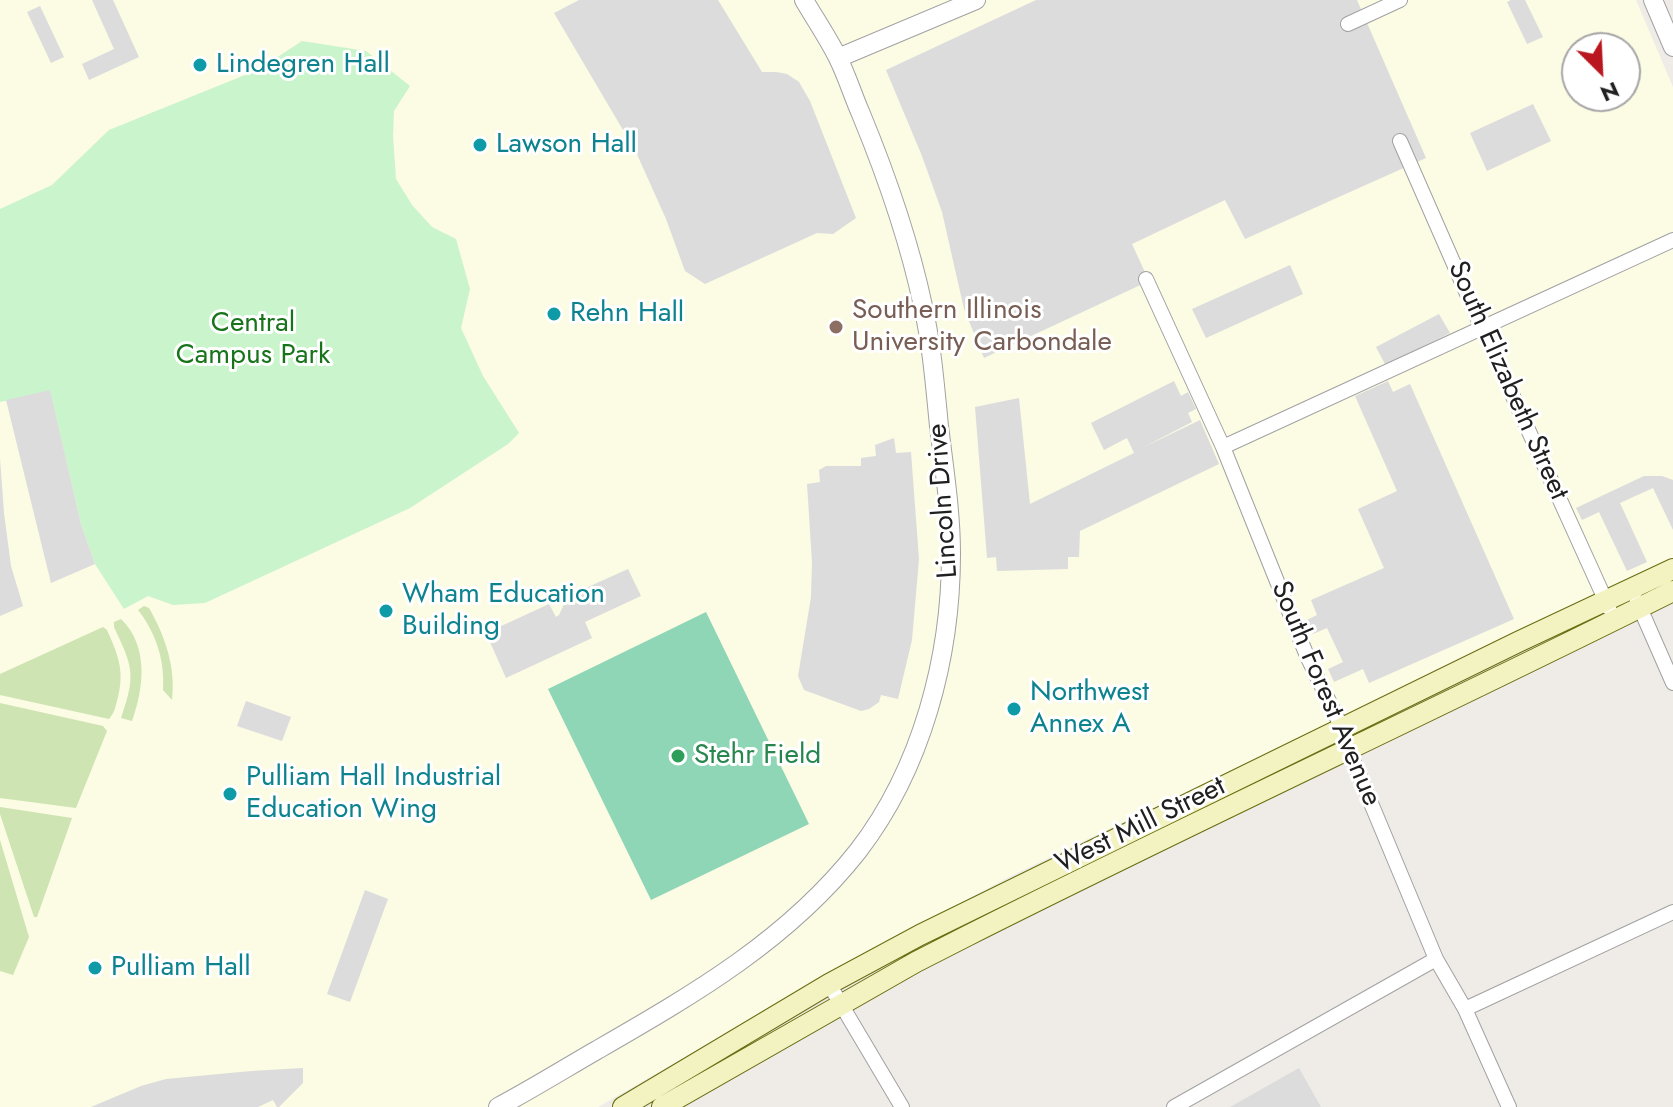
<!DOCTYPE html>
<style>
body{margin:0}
#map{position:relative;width:1673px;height:1107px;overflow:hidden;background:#efece8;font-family:Jost,sans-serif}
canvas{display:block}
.north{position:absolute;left:1561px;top:32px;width:80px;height:80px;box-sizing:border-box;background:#fff;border:2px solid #a6a6a6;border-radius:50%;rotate:156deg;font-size:22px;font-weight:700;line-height:32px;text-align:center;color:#202020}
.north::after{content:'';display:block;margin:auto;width:28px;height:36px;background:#ba161f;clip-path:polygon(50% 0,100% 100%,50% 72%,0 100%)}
</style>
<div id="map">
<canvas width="1673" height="1107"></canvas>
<div class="north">N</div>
</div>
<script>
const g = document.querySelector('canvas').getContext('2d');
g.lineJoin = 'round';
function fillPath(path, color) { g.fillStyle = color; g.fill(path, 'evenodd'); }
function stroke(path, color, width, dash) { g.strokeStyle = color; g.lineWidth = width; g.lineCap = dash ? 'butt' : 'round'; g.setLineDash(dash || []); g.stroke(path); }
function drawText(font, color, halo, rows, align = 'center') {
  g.font = font + ' Jost,sans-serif'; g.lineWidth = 6; g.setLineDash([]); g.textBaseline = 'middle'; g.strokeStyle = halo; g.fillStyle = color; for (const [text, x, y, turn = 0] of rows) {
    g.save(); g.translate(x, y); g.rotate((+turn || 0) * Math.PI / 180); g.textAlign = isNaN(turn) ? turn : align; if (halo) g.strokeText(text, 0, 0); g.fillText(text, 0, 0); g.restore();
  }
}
fillPath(new Path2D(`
 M 0,0 L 1636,0 L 1673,87 L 1673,558 L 1009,877 L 863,955 L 598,1107 L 0,1107 ZM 1577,48 L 1625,48 L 1625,96 L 1577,96 Z`), '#fcfbe4');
fillPath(new Path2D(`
 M 144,606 L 149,608 C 165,636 176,667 172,700 L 163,690 C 165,660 156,633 138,610 Z
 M 121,619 C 149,646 144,688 132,721 L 121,718 C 136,675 133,667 114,627 L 114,622 Z
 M 103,627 L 107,630 C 119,657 125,672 117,701 C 115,709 114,713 109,719 L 0,695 L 0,674 Z
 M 0,703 L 103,726 L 107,731 L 76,808 L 0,798 Z
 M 0,807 L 72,818 L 37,917 L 34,917 L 0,814 Z
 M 0,840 L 29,937 L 13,975 L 0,971 Z`), '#cee4b3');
fillPath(new Path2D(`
 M 302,41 L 366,51 L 410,86 L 394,111 L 393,136 L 396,179 L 412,205 L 432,227 L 456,239 L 470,289 L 461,328 L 483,376 L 519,433 L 508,444 L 410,508 L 205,603 L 173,605 L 148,596 L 124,609 L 95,564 L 81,524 L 50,391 L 0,402 L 0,209 L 52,185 L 109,130 L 245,75 L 270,62 Z`), '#caf4cb');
fillPath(new Path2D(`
 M 706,612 L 809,824 L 651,900 L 548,689 Z`), '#8ed6b6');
fillPath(new Path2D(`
 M 92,0 L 113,0 L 139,57 L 89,80 L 82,64 L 114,49 Z
 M 579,0 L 718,0 L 762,72 L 776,72 L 787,74 L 799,82 L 810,101 L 856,218 L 833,234 L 817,233 L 705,284 L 685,271 L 666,219 L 636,152 L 554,13 Z
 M 1036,0 L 1357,0 L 1426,158 L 1245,239 L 1225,200 L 1132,244 L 1149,281 L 984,358 L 964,309 L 942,212 L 922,156 L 886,70 Z
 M 1511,0 L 1525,0 L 1543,37 L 1527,44 L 1507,2 Z
 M 40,6 L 64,57 L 51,63 L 27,12 Z
 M 1533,104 L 1551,141 L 1487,171 L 1470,133 Z
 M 1290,265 L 1303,294 L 1206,338 L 1192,309 Z
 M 1439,314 L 1450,333 L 1386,366 L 1376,347 Z
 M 1174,381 L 1181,396 L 1188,392 L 1196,409 L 1188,413 L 1192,422 L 1142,448 L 1200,420 L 1219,464 L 1080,531 L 1079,557 L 1068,557 L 1068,569 L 997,571 L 996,557 L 987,558 L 975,407 L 1019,398 L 1030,504 L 1134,453 L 1127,438 L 1104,450 L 1091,423 Z
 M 1388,381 L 1393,392 L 1410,384 L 1514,619 L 1369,683 L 1363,669 L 1334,682 L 1328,669 L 1343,662 L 1327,628 L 1313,634 L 1307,620 L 1317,615 L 1311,600 L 1384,568 L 1358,509 L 1397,491 L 1355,396 Z
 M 50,390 L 81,524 L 95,564 L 51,583 L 6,400 Z
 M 894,438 L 896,453 L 911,452 L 919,559 L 912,640 L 898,699 L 881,695 L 879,702 L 869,709 L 861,711 L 804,690 L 798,676 L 811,597 L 812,562 L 807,484 L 820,482 L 819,470 L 826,466 L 861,466 L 861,458 L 876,456 L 875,445 Z
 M 0,458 L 4,513 L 11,566 L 23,606 L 0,616 Z
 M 1644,476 L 1662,476 L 1673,480 L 1673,530 L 1653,488 L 1620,503 L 1647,562 L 1627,571 L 1599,512 L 1582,520 L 1576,508 Z
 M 628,569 L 641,596 L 585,622 L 592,638 L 506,678 L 486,633 L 549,604 L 556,617 L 559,615 L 568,596 Z
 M 246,701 L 291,717 L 282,741 L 237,726 Z
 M 365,890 L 388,899 L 350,1002 L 327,994 Z
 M 303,1068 L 303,1083 L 279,1107 L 277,1107 L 273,1100 L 258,1107 L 91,1107 L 141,1086 L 166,1079 L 251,1071 Z
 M 1299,1068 L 1321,1107 L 1230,1107 Z`), '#dcdcdc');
const minor = new Path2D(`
 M 1348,24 L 1400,0
 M 1400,141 L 1482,328 L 1609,608
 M 1146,279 L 1223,447 L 1307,656 L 1342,728 L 1348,748 L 1436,959 L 1465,1009 L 1509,1107
 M 1223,447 L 1673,240
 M 1637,601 L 1673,683
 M 829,984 L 902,1107
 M 1465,1009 L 1673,912
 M 1174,1107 L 1436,959`);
const tertiary = new Path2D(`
 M 1653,0 L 1673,47
 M 838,58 L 976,0
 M 498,1107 C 532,1089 564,1069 597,1050 C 694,994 788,940 858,851 C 922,768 951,657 951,554 C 951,511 944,468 939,426 C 935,386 932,346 923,306 C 909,240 887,177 861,114 C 853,96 847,76 838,58 C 828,38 815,19 804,0`);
const secondary = new Path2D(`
 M 623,1107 L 829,984 L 920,935 L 1518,642 L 1673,569
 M 662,1107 L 916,962 L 967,936 C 1201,818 1439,708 1673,591`);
stroke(minor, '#a1a1a1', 16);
stroke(tertiary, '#a1a1a1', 20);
stroke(secondary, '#686d11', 22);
stroke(minor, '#fff', 14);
stroke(tertiary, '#fff', 18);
stroke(secondary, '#f3f3c2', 20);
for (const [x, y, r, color] of [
 [200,65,8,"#0f9aa8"],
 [480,145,8,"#0f9aa8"],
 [554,314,8,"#0f9aa8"],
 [836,327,8,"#8d6e63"],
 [386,611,8,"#0f9aa8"],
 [1014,709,8,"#0f9aa8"],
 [678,756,8,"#2e9e5b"],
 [230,794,8,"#0f9aa8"],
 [95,968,8,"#0f9aa8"]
]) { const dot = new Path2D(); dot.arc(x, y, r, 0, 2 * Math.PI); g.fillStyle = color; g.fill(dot); stroke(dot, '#fff', 3); }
drawText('28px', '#0d838f', '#fff', [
 ["Lindegren Hall",216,65],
 ["Lawson Hall",496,145],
 ["Rehn Hall",570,314],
 ["Wham Education",402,595],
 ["Building",402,627],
 ["Northwest",1030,693],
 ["Annex A",1030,725],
 ["Pulliam Hall Industrial",246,778],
 ["Education Wing",246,810],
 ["Pulliam Hall",111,968]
], 'left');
drawText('28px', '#785e54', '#fff', [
 ["Southern Illinois",852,311],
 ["University Carbondale",852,343]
], 'left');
drawText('28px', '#18741a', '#fff', [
 ["Central",253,324],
 ["Campus Park",253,356]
]);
drawText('28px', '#202020', '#fff', [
 ["South Elizabeth Street",1507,381,66],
 ["Lincoln Drive",944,501,-94],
 ["South Forest Avenue",1325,694,67],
 ["West Mill Street",1141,826,-26]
]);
drawText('28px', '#27864d', '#fff', [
 ["Stehr Field",694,756]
], 'left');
</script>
